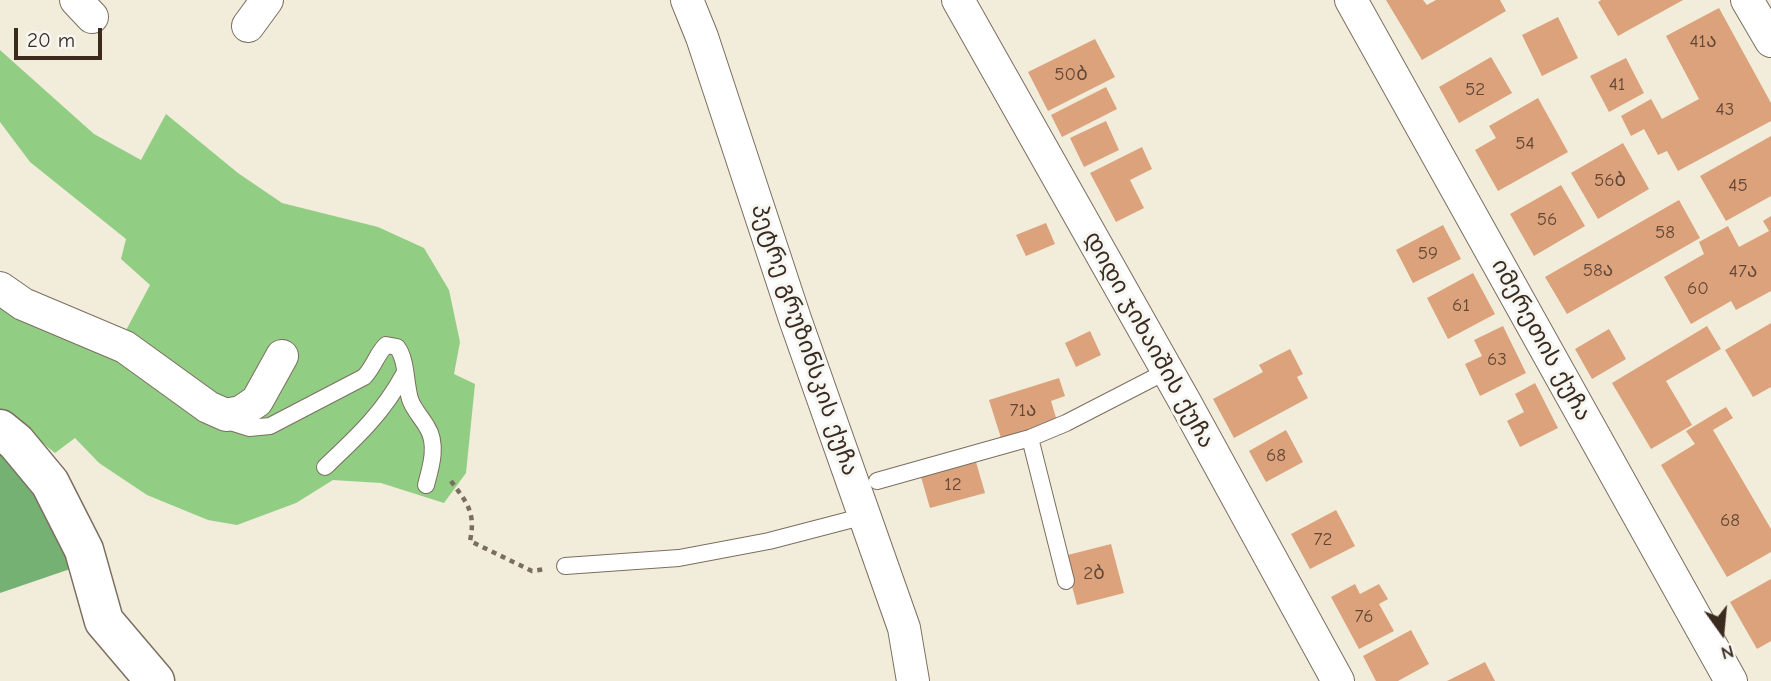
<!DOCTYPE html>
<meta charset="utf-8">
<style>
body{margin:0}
#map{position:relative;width:1771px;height:681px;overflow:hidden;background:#f2ecda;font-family:"Comic Neue",sans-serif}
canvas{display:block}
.north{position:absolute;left:1687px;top:597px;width:70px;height:70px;-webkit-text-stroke:5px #f6f6f2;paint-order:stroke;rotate:165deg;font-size:19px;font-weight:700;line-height:28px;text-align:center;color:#3b2a1e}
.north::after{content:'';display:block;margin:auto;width:24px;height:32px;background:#3b2a1e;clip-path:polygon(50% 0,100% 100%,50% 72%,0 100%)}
.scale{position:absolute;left:14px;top:28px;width:88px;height:32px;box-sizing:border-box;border:4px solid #3b2a1e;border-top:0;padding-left:9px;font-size:21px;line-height:24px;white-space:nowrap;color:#3b2a1e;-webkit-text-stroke:5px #f6f6f2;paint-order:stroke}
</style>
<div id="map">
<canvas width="1771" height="681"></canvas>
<div class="north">N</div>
<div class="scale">20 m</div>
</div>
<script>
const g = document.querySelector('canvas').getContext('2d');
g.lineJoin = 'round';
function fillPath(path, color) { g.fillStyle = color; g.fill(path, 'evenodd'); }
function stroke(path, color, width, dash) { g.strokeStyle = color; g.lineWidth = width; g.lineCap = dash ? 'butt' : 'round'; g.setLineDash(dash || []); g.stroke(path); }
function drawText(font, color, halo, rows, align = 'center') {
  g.font = font + ' "Comic Neue","Noto Sans Georgian",sans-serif'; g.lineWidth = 6; g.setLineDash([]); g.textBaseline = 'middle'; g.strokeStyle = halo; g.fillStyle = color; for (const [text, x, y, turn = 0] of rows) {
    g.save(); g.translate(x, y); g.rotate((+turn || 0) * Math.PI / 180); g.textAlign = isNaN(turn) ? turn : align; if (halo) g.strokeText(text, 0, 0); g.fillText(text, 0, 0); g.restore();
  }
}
fillPath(new Path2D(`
 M 0,50 L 94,134 L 141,160 L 166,114 L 238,173 L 282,203 L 378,227 L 424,248 L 449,290 L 460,342 L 454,374 L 475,384 L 466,473 L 444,503 L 381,483 L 333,480 L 296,503 L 237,525 L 208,520 L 147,495 L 99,463 L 75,438 L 55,453 L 0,409 L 0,300 L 123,336 L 150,285 L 121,259 L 126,239 L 30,162 L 0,122 Z`), '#91ce84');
fillPath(new Path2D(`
 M 0,441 L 27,469 L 76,567 L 0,593 Z`), '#74b172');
fillPath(new Path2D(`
 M 1386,0 L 1423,0 L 1427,5 L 1436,0 L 1500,0 L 1506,11 L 1422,60 Z
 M 1601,0 L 1683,0 L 1618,36 L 1598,2 Z
 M 1719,8 L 1771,103 L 1771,121 L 1678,171 L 1667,151 L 1658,155 L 1644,129 L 1631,136 L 1621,116 L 1651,99 L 1662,119 L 1699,99 L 1666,36 Z
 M 1558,17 L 1578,58 L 1542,76 L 1522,35 Z
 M 1095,39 L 1115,77 L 1048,111 L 1028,72 Z
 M 1491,57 L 1512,93 L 1459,123 L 1439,87 Z
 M 1626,58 L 1644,93 L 1609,112 L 1590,76 Z
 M 1106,87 L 1117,109 L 1062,137 L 1051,115 Z
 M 1538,98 L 1568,152 L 1498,191 L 1475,150 L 1496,138 L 1489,126 Z
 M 1106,121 L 1119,150 L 1084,167 L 1070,138 Z
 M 1771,136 L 1771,196 L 1726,221 L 1700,176 Z
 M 1623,143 L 1649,189 L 1598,219 L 1571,173 Z
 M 1142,147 L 1152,169 L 1130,180 L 1144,208 L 1116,222 L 1090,173 Z
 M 1561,185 L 1585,226 L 1534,256 L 1510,214 Z
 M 1679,200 L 1700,238 L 1567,314 L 1545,277 Z
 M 1771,216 L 1771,291 L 1736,310 L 1731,301 L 1691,324 L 1664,277 L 1704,254 L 1699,242 L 1728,226 L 1739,247 L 1769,231 L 1763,221 Z
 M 1046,223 L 1055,244 L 1026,256 L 1016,235 Z
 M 1443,225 L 1461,259 L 1413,283 L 1396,250 Z
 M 1473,273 L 1495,314 L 1448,339 L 1427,298 Z
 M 1771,323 L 1771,387 L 1753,397 L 1725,350 Z
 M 1503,326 L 1526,373 L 1480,396 L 1465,364 L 1482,356 L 1474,340 Z
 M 1707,326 L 1721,349 L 1666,381 L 1692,425 L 1651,449 L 1612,383 Z
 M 1609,329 L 1626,359 L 1592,379 L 1575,349 Z
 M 1090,331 L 1101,355 L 1076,367 L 1065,343 Z
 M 1290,349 L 1303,374 L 1297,377 L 1308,398 L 1234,438 L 1213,399 L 1263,372 L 1259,365 Z
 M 1059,378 L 1065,396 L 1051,401 L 1057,421 L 1001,438 L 989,400 Z
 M 1535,383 L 1558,428 L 1520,447 L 1507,421 L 1524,412 L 1515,394 Z
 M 1726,407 L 1733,418 L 1713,430 L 1771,529 L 1771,552 L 1727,577 L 1661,465 L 1695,444 L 1686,431 Z
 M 1286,430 L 1303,462 L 1266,482 L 1249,451 Z
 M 976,462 L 985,493 L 930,508 L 921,477 Z
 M 1336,510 L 1355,546 L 1310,569 L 1291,534 Z
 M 1111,544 L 1124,593 L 1077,605 L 1064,556 Z
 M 1771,579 L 1771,641 L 1757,649 L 1730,602 Z
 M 1355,584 L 1360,594 L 1379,584 L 1388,599 L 1379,604 L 1394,631 L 1359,649 L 1331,597 Z
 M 1411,630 L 1429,664 L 1398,681 L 1376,681 L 1363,656 Z
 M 1485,662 L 1495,681 L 1447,681 Z`), '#dba27c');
const lane = new Path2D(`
 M 227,421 L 249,428 L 270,426 L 364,377 C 374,367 376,355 386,345 L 397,347 C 407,360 405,382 410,399 C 413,409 422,418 427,427 C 438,444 431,467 426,485
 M 1030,438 L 1066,581
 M 325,467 C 357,437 383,413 404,374
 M 877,481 L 1030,438 L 1066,423 L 1167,371
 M 565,566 L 679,558 L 769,541 L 865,516`);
const street = new Path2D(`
 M 76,0 L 92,17
 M 687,0 L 702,37 L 795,319 L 904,628 L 913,681
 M 958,0 L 1185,402 L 1338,681
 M 1351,0 L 1731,681
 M 1747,0 L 1771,41
 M 248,26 L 267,0
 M 0,288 L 23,304 L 125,347 L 208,407 L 226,415 L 241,412 L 257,401 L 282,356`);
const secondary = new Path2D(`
 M 0,429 L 16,442 L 50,483 L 84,550 L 104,621 L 155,681`);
stroke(lane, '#7b6e60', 18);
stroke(street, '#7b6e60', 34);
stroke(secondary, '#7b6e60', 41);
stroke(new Path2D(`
 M 451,481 C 467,503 476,512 470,541 L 532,571 L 546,569`), '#7b6e60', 4.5, [5, 5]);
stroke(lane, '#fff', 16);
stroke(street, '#fff', 32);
stroke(secondary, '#fff', 38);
drawText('19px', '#634836', null, [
 ["41ა",1703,42],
 ["50ბ",1071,75],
 ["41",1617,85],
 ["52",1475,90],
 ["43",1725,110],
 ["54",1525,144],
 ["56ბ",1610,181],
 ["45",1738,186],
 ["56",1547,220],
 ["58",1665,233],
 ["59",1428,254],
 ["58ა",1598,271],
 ["47ა",1743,272],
 ["60",1698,289],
 ["61",1461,306],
 ["63",1497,360],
 ["71ა",1023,411],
 ["68",1276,456],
 ["12",953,485],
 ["68",1730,521],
 ["72",1323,540],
 ["2ბ",1094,574],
 ["76",1364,617]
]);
drawText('23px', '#3b2a1e', '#f6f6f2', [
 ["პეტრე გრუზინსკის ქუჩა",804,340,71],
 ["დიდი ჯიხაიშის ქუჩა",1149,340,61],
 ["იმერეთის ქუჩა",1541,340,61]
]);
</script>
